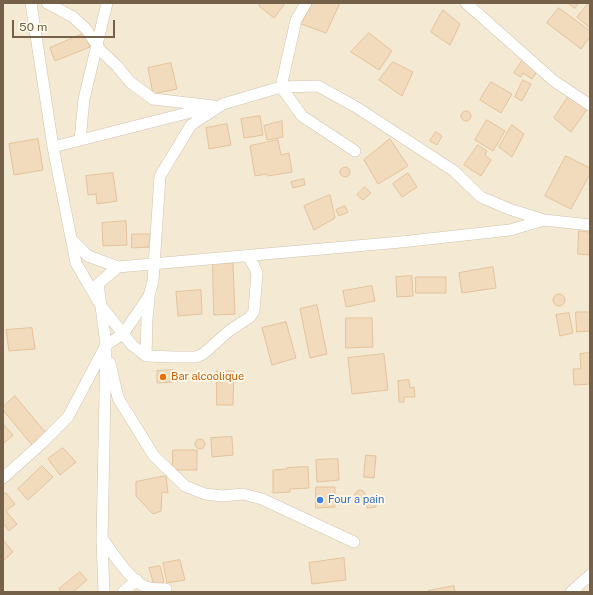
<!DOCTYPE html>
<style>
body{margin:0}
#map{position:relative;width:593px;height:595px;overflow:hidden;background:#fcf7e4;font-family:"Public Sans",sans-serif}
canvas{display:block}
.frame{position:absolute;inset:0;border:4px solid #75604a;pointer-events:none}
.scale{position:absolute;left:12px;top:20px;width:103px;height:18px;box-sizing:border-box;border:2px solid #75604a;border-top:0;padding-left:5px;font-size:12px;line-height:14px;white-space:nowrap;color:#75604a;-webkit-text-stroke:3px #fffaeb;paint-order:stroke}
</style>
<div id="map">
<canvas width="593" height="595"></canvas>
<div class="frame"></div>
<div class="scale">50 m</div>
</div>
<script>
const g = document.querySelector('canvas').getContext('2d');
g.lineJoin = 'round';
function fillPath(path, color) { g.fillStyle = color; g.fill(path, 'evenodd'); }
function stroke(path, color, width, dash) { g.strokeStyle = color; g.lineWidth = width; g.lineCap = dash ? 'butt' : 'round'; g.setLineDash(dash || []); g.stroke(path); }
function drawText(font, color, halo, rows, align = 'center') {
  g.font = font + ' "Public Sans",sans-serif'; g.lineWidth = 3.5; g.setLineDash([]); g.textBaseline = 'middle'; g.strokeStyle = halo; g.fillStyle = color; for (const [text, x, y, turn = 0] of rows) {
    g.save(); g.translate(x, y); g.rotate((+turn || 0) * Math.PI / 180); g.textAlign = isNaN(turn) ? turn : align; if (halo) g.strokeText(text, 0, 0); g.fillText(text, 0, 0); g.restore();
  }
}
fillPath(new Path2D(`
 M 3,3 L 590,3 L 590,592 L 3,592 Z`), '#f4ead3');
const building = new Path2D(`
 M 261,3 L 282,3 L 284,5 L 274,18 L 259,6 Z
 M 313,3 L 340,3 L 326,33 L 301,24 Z
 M 568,3 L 579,3 L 575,8 Z
 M 589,3 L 590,3 L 590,28 L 577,17 Z
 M 559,8 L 590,31 L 590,37 L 581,49 L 547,23 Z
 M 443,10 L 460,24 L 450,45 L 431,32 Z
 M 85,33 L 90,47 L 55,61 L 50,48 Z
 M 369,33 L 392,51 L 379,70 L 351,52 Z
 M 524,58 L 539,68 L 532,79 L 523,73 L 521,77 L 514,73 Z
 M 393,62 L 413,72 L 402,96 L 379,80 Z
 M 171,63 L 177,89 L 153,94 L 148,68 Z
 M 523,80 L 531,84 L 522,101 L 515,97 Z
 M 491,82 L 512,94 L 501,113 L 480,100 Z
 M 568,97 L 588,108 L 571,132 L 554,118 Z
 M461 116a5 5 0 1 1 10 0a5 5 0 1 1-10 0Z
 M 260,116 L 263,135 L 244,138 L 241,119 Z
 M 487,120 L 505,131 L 493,151 L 475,140 Z
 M 282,121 L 283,137 L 267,140 L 264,126 Z
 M 227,124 L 231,145 L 209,149 L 206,128 Z
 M 512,125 L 524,134 L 512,157 L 499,147 Z
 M 436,132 L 442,136 L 437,145 L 430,141 Z
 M 38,139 L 43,170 L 14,175 L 9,144 Z
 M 390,139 L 408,166 L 378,184 L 364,160 Z
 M 278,140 L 281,155 L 289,153 L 292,172 L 268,176 L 267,174 L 255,176 L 250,146 Z
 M 478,145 L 487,151 L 485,155 L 491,160 L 481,176 L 464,165 Z
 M 566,156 L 590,168 L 590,174 L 571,209 L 545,196 Z
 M340 172a5 5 0 1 1 10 0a5 5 0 1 1-10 0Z
 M 113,173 L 117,201 L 97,204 L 96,194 L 88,195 L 86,176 Z
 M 408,173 L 417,187 L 402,197 L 393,184 Z
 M 304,179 L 305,185 L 293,188 L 291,182 Z
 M 365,187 L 371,193 L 363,200 L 357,195 Z
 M 330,195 L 335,218 L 314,230 L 304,206 Z
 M 345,206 L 348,212 L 339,216 L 336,210 Z
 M 126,221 L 127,245 L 103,246 L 102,223 Z
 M 579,231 L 590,232 L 590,255 L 578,254 Z
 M 132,234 L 150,234 L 150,247 L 132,248 Z
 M 213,263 L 233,263 L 235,314 L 214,315 Z
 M 493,267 L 496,288 L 462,293 L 459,273 Z
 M 412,276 L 413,296 L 397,297 L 396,277 Z
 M 416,277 L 446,277 L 446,293 L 416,293 Z
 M 372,286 L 375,301 L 346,307 L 343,291 Z
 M 201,290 L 202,314 L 178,316 L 176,292 Z
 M553 300a6 6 0 1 1 12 0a6 6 0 1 1-12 0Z
 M 317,305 L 327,354 L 310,358 L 300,309 Z
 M 576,312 L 590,312 L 590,331 L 577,332 Z
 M 569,313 L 573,333 L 560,336 L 556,315 Z
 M 346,318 L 372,318 L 373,347 L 346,348 Z
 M 286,322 L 296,358 L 272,365 L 262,328 Z
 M 32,328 L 35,349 L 9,351 L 6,330 Z
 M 590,353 L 590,384 L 574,385 L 573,369 L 581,369 L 580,354 Z
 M 384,354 L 388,390 L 352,394 L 348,358 Z
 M 173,370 L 173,382 L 157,383 L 157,371 Z
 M 217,371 L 234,371 L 233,405 L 217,405 Z
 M 409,380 L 410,388 L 414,387 L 415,397 L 404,397 L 404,402 L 399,402 L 398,381 Z
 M 15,396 L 46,433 L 32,445 L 3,410 L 3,407 Z
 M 3,424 L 13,435 L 3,444 Z
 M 232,437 L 233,455 L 212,457 L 211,438 Z
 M195 444a5 5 0 1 1 10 0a5 5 0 1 1-10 0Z
 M 63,448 L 76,462 L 60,475 L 48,459 Z
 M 173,450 L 197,450 L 197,470 L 173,470 Z
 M 366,455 L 376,456 L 374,478 L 364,477 Z
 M 338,459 L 339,480 L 317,482 L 316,460 Z
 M 42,466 L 53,477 L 28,500 L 18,489 Z
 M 308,467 L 309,488 L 290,489 L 290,492 L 273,493 L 273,470 L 287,469 L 287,468 Z
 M 166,476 L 168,493 L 162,492 L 161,511 L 153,514 L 136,496 L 136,482 Z
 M 316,487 L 335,487 L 335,507 L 316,508 Z
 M355 495a5 5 0 1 1 10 0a5 5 0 1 1-10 0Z
 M 6,493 L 15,504 L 6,511 L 17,524 L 9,531 L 3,523 L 3,495 Z
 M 375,497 L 376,507 L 367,508 L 366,498 Z
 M 3,540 L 13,552 L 3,561 Z
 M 344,558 L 346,580 L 312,584 L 309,563 Z
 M 180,560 L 185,580 L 167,583 L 163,563 Z
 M 160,566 L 164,582 L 154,585 L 149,568 Z
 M 80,572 L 87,580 L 73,592 L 62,592 L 59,589 Z
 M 454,586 L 455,592 L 428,592 L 428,591 Z`);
fillPath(building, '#f2dabc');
stroke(building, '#e4c39c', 1);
const minor = new Path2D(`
 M 31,3 L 53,147 L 76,263 L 101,306 L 106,345 L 102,541 L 104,592
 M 47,3 L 73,17 L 86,29 L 101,51 L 117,66 L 130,82 L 153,99 L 214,106
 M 306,3 L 296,20 L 281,87 L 302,116 L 355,151
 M 466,3 L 554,81 L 590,105
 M 80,140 L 84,99 L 107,3
 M 53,147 L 207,108
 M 72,240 L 88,256 L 118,267
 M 247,255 L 254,266 L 257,273 L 254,311 L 250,317 L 229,331 L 203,354 L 196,357 L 175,357 L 146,356 L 132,345 L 101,306 L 98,284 L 118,267 L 401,242 L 510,230 L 544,220
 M 146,356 L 147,319 L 149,299
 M 110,363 L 118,398 L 154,456 L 185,486 L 205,494 L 222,496 L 243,494 L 262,499 L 354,542
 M 3,478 L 41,444 L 68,417 L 106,345 L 123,334 L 149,296 L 153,281 L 160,176 L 191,125 L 223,104 L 281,87 L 318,86 L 356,107 L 454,171 L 481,197 L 509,209 L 544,220 L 590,225
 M 102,538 C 111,551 130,580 144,586 C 149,589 159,589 166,589
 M 123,592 L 137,580
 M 571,592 L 590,575`);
stroke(minor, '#d0c2ae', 12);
stroke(minor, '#fff', 11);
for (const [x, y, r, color] of [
 [163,377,4,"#e8710a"],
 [320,500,4,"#3f7fe0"]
]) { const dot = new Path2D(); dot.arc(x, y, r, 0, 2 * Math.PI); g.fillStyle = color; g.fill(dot); stroke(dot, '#fffaeb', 1.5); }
drawText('11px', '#c56008', '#fffaeb', [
 ["Bar alcoolique",171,377]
], 'left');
drawText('11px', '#366cbe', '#fffaeb', [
 ["Four a pain",328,500]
], 'left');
</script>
